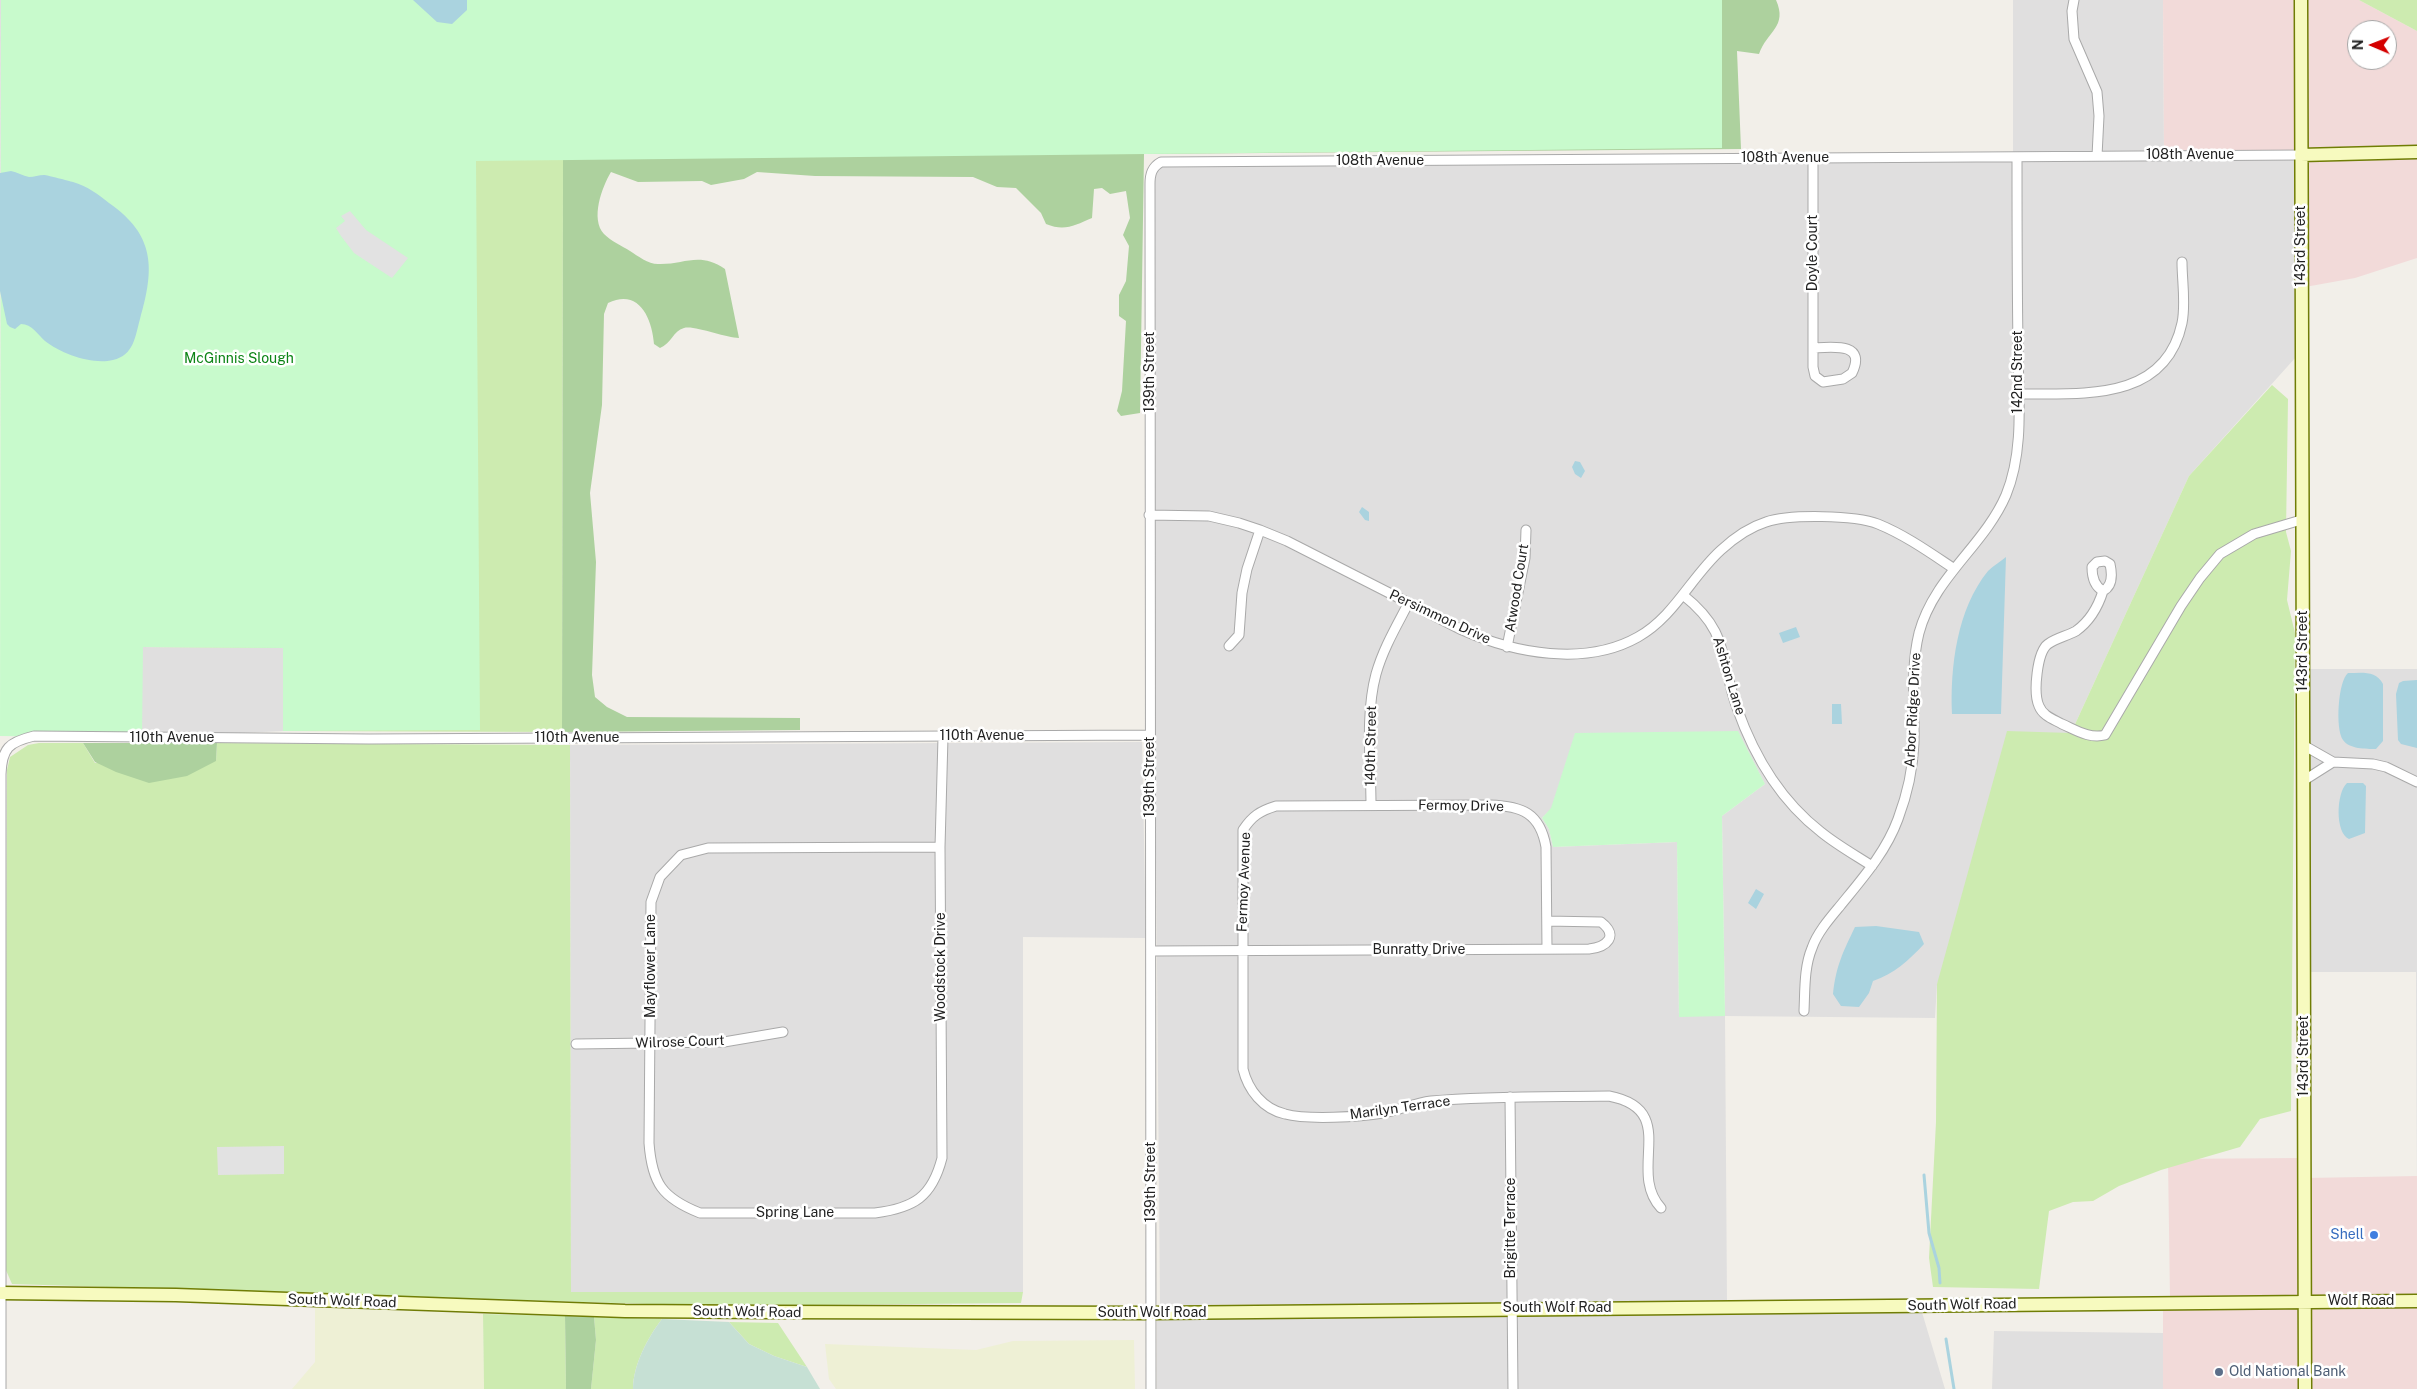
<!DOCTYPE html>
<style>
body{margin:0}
#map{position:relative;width:2417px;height:1389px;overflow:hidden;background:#f2efe9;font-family:"Public Sans",sans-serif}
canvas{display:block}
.north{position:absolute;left:2347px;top:20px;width:50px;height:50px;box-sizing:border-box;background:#fff;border:1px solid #a7a7a7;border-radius:50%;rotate:271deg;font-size:14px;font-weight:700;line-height:20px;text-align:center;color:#222}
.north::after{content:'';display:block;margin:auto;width:18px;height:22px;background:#d40000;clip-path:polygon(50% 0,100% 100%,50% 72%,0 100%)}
</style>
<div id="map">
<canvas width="2417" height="1389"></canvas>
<div class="north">N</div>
</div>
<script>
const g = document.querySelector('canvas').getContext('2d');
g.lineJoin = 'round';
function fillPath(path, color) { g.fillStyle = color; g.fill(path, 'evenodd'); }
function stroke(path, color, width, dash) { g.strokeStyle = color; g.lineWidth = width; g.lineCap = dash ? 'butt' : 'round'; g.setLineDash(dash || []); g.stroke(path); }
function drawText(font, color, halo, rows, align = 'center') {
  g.font = font + ' "Public Sans",sans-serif'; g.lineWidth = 5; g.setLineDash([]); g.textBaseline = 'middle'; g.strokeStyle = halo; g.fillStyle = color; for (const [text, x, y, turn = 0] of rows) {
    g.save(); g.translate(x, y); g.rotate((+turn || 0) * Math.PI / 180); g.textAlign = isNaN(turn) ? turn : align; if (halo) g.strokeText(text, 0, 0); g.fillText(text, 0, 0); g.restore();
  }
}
fillPath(new Path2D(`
 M 0,0 L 1,0 L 0,439 Z
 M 2013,0 L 2163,0 L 2164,152 L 2013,154 Z
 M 2297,159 L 2296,357 L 2189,476 L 2071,733 L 1937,984 L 1935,1018 L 1725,1016 L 1727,1302 L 1160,1305 L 1155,738 L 1154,182 L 1158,166 ZM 1738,732 L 1765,784 L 1722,816 L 1725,1016 L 1679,1016 L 1677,842 L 1553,847 L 1549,829 L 1542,818 L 1551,809 Z
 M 142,647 L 283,648 L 283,731 L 142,738 Z
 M 2308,669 L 2417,669 L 2417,1193 L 2416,972 L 2309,972 Z
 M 1142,742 L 1146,938 L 1023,937 L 1023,1292 L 571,1292 L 570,745 Z
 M 1921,1309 L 1945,1389 L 1157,1389 L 1157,1312 Z
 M 1994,1331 L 2163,1333 L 2163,1389 L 1992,1389 Z`), '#e0dfdf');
fillPath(new Path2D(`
 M 2163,0 L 2297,0 L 2298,152 L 2164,152 Z
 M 2304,0 L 2359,0 L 2417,31 L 2417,149 L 2304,152 ZM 2357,30 L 2387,30 L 2387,60 L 2357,60 Z
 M 2417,156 L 2417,258 L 2355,278 L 2305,287 L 2304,159 Z
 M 2300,1158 L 2300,1298 L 2170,1299 L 2168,1159 Z
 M 2417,1176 L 2417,1297 L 2308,1298 L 2306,1178 Z
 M 2417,1304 L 2417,1389 L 2308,1389 L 2308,1306 Z
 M 2163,1306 L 2301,1306 L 2301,1389 L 2163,1389 Z`), '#f2dad9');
fillPath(new Path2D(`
 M 315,1307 L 483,1314 L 484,1389 L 292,1389 L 315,1362 Z
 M 1134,1340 L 1135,1389 L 836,1389 L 829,1379 L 825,1344 L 976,1350 L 1013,1341 Z`), '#eef0d5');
fillPath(new Path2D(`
 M 2359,0 L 2417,0 L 2417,31 Z
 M 559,98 L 563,160 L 562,732 L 283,731 L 283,648 L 142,647 L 476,161 Z
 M 2272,385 L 2288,399 L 2286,532 L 2291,551 L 2287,600 L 2295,633 L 2291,1111 L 2260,1119 L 2240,1147 L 2161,1170 L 2119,1186 L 2093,1201 L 2073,1202 L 2049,1211 L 2039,1289 L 1933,1287 L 1929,1258 L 1936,1122 L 1937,984 L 2007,731 L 2071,733 L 2189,476 Z
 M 39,743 L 83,743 L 95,763 L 216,761 L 217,743 L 570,745 L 571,1292 L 1023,1292 L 1021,1303 L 812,1305 L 647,1304 L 12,1284 L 5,1268 L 7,770 L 10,757 L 28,745 Z
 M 483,1314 L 565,1316 L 566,1389 L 484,1389 Z
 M 594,1317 L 662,1319 C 648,1337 633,1365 633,1389 L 591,1389 L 596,1340 Z
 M 729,1322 L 778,1323 L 807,1367 L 774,1356 L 749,1344 Z`), '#cdebb0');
fillPath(new Path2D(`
 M 605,0 L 1776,0 C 1788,27 1767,31 1759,54 L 1737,51 L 1741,149 L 1144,154 L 1140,413 L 1121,416 L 1117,411 L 1122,391 L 1126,321 L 1119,316 L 1119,295 L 1126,281 L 1129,246 L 1123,235 L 1130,218 L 1126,191 L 1110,194 L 1102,188 L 1094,189 L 1092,218 C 1075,225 1065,232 1046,224 L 1041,213 L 1016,188 L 997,187 L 973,177 L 815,176 L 757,172 L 744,179 L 711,185 L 702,181 L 638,182 L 611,172 C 602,187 590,219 604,234 C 611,241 622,246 630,251 C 638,256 648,264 658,264 C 684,265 699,251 725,269 L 739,338 C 726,338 694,325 684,328 C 673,331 671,344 660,348 L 654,344 C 652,318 639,288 608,303 L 604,314 L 602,405 L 590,493 L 596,562 L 592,675 L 595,697 L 607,707 L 627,717 L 800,718 L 800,730 L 562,732 L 563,160 L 559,98 Z
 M 83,743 L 217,743 L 216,761 L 187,776 L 149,783 L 116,772 L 95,762 Z
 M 565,1316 L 594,1317 L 596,1340 L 591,1389 L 566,1389 Z`), '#add19e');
fillPath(new Path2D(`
 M 662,1319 L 729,1322 L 749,1344 L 774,1356 L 807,1367 L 820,1389 L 633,1389 C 633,1365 648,1337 662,1319 Z`), '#c6e0d4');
fillPath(new Path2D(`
 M 1,0 L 1722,0 L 1722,148 L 476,161 L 480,730 L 283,731 L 283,648 L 143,647 L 142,738 L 0,736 Z
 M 1738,731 L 1765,784 L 1722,816 L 1725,1016 L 1679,1017 L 1677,842 L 1553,847 L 1549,829 L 1542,818 L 1551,808 L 1575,733 Z`), '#c8facc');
fillPath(new Path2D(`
 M 350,211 L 366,230 L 408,258 L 392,278 L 354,253 L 341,236 L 336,228 L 345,221 L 341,216 Z
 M 284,1146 L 284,1174 L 218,1175 L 217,1147 Z`), '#e2e2e2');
fillPath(new Path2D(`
 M 413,0 L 467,0 L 467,10 L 452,24 L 437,22 Z
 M 11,171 C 17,172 23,176 29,177 C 34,177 39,175 44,175 C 47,175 69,181 73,182 C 87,186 98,194 109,203 C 155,235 155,268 140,319 C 135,337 134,355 113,360 C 92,365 62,354 45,341 C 38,335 32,324 21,324 L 15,329 L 10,327 L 7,324 L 0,291 L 0,173 Z
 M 1575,461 L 1580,462 L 1585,471 L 1581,478 L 1575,474 L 1572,467 Z
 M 1362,507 L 1369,512 L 1369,521 L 1365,520 L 1359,512 Z
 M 2006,557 L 2001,714 L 1952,714 C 1950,667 1957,609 1988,571 C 1993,566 2001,561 2006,557 Z
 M 1796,627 L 1800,637 L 1783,643 L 1779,633 Z
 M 2348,673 C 2362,673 2376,670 2383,684 L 2383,741 L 2376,749 C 2366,749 2349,749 2343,740 C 2335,729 2338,681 2348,673 Z
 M 2417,680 L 2417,748 L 2401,744 L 2398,740 L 2396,694 L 2399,683 L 2403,681 Z
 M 1832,704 L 1841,704 L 1842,724 L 1832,724 Z
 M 2347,783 L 2363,783 L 2366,786 L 2365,833 L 2349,839 C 2335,833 2336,793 2347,783 Z
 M 1756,889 L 1764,894 L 1756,909 L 1748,903 Z
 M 1876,926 L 1919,932 L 1924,944 C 1909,960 1894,974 1873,981 L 1869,993 L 1859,1007 L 1841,1006 L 1833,994 C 1836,966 1843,952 1855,927 Z`), '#aad3df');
stroke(new Path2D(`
 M 1924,1175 L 1929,1233 L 1939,1268 L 1940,1283
 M 1946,1339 L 1954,1389`), '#aad3df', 3);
const street = new Path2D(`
 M 2074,0 L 2072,11 L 2074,39 L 2097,92 L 2099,116 L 2097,156
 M 1813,158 L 1813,367 L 1815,376 L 1823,382 L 1843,379 L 1852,373 C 1867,342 1832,347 1813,348
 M 2018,394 C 2081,393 2165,403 2182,323 C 2186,304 2182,281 2182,262
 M 1149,515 L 1209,516 L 1239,523 L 1260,530 L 1287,541 L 1462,630 C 1514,653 1585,667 1638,637 C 1674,617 1691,577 1721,550 C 1733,539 1750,527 1766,522 C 1789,514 1855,515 1878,524 C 1905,535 1929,552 1953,568
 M 2103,591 C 2113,586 2112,573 2110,564 L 2105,561 L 2097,562 L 2092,567 C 2092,576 2094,586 2103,591 C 2098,607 2090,621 2076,631 C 2067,636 2056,638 2048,644 C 2037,652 2033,693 2039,706 C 2043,716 2053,719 2062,724 C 2076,730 2089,739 2105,735 L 2181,606 L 2200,578 L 2220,554 L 2254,534 L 2301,520
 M 1683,595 C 1731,633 1719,658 1737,708 C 1754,756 1781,801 1821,832 C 1837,845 1855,855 1872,866
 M 1229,646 L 1239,635 L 1242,593 L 1247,569 L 1260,530
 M 1507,647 L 1525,558 L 1526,530
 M 2303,745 L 2333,762 L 2373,764 L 2386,767 L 2417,782
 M 2303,781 L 2333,762
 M 1371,805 C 1371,763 1365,715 1376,674 C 1383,649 1396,627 1408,604
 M 940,847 L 708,848 L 681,855 L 660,877 L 651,902 L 649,1143 C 652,1183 662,1198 700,1213 L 875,1213 C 914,1208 932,1197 942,1158 L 940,847 L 943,737
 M 1547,949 L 1546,847 C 1540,813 1522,806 1490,805 L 1276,806 C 1260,811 1252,816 1243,830 L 1243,1069 C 1248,1090 1263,1109 1285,1114 C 1307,1120 1360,1117 1383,1113 C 1399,1110 1415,1103 1431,1101 C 1490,1096 1549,1097 1609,1096 C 1681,1110 1626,1170 1661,1208
 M 1151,951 L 1589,949 C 1607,947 1619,936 1601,922 L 1547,921
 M 1804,1011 C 1805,990 1804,967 1812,948 C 1817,933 1830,918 1840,906 C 1862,879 1886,852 1898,819 C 1907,795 1913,768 1914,743 C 1915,706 1910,670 1919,633 C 1934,577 1984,546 2006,495 C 2025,449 2018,394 2018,345 C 2017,282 2017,220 2017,157
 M 576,1044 L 724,1042 L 783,1032
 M 1510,1097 L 1513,1389
 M 1,1389 L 1,774 C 2,748 9,742 34,736 L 369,739 L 1149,735
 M 1151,1389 L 1150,184 C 1150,174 1152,167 1161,162 L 2301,155`);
const secondary = new Path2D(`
 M 2301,0 L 2305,1389
 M 2301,155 L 2417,152
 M 0,1293 L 176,1295 L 625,1311 L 772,1312 L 1151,1313 L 2417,1301`);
stroke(street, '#a9a9a9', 11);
stroke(secondary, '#707d05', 15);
stroke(street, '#fff', 9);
stroke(secondary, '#f7fabf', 12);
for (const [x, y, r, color] of [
 [2374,1235,5,"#3f7fe0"],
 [2219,1372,5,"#5c6f8a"]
]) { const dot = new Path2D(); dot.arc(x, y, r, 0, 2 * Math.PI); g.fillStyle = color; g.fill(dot); stroke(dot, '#fff', 2); }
drawText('14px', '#222', '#fff', [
 ["108th Avenue",2190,155],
 ["108th Avenue",1785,158],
 ["108th Avenue",1380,161],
 ["143rd Street",2301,246,-90],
 ["Doyle Court",1813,253,-90],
 ["139th Street",1150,372,-90],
 ["142nd Street",2018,372,-90],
 ["Atwood Court",1517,588,-81],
 ["Persimmon Drive",1440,617,25],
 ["143rd Street",2303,651,-90],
 ["Ashton Lane",1729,676,73],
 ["Arbor Ridge Drive",1913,710,-87],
 ["110th Avenue",982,736],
 ["110th Avenue",172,738],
 ["110th Avenue",577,738],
 ["140th Street",1371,746,-89],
 ["139th Street",1150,777,-90],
 ["Fermoy Drive",1461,806,1],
 ["Fermoy Avenue",1244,882,-88],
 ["Bunratty Drive",1419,950],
 ["Mayflower Lane",651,966,-90],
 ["Woodstock Drive",941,967,-90],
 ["Wilrose Court",680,1042,-2],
 ["143rd Street",2304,1056,-90],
 ["Marilyn Terrace",1400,1108,-8],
 ["139th Street",1151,1182,-90],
 ["Spring Lane",795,1213],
 ["Brigitte Terrace",1511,1228,-90],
 ["South Wolf Road",342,1301,2],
 ["Wolf Road",2361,1301],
 ["South Wolf Road",1962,1305,-1],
 ["South Wolf Road",1557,1308],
 ["South Wolf Road",747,1312,1],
 ["South Wolf Road",1152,1313]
]);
drawText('14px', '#0c8416', '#fff', [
 ["McGinnis Slough",239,359]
]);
drawText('14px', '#366cbe', '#fff', [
 ["Shell",2364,1235]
], 'right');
drawText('14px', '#4e5e75', '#fff', [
 ["Old National Bank",2229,1372]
], 'left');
</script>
